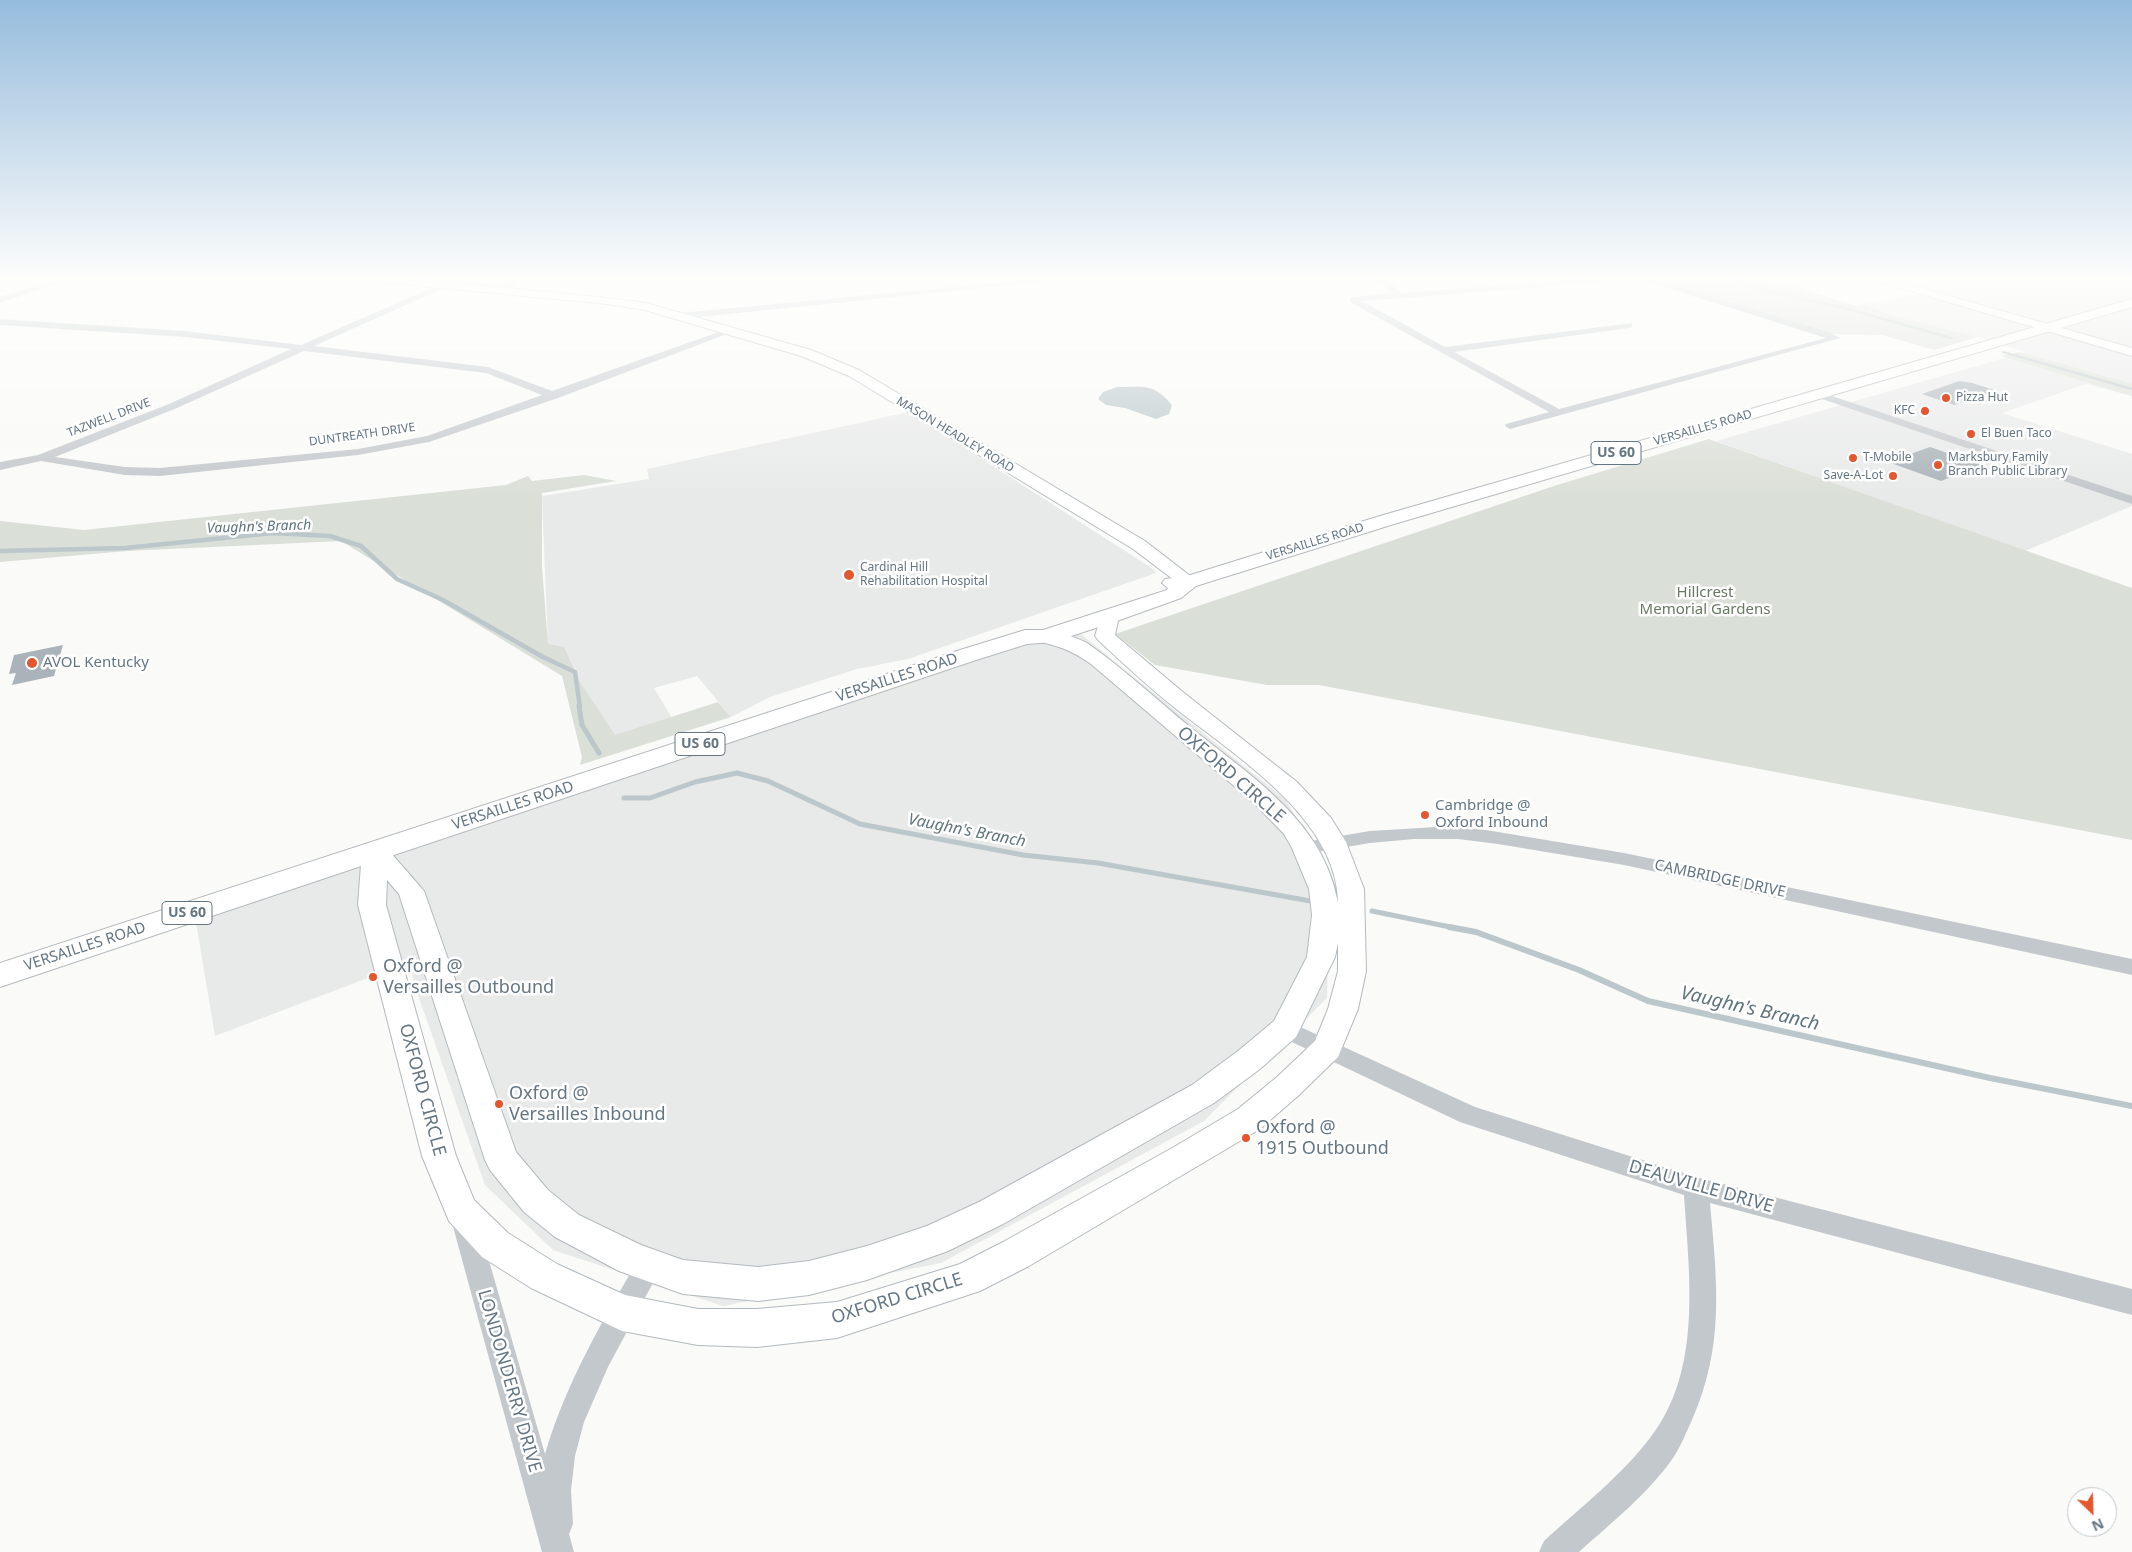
<!DOCTYPE html>
<style>
body{margin:0}
#map{position:relative;width:2132px;height:1552px;overflow:hidden;background:#fafaf8;font-family:"Noto Sans",sans-serif}
canvas{display:block}
.north{position:absolute;left:2067px;top:1487px;width:50px;height:50px;box-sizing:border-box;background:#fff;border:1px solid #c1c8cd;border-radius:50%;rotate:156deg;font-size:14px;font-weight:700;line-height:20px;text-align:center;color:#657683}
.north::after{content:'';display:block;margin:auto;width:18px;height:22px;background:#e4572e;clip-path:polygon(50% 0,100% 100%,50% 72%,0 100%)}
</style>
<div id="map">
<canvas width="2132" height="1552"></canvas>
<div class="north">N</div>
</div>
<script>
const g = document.querySelector('canvas').getContext('2d');
g.lineJoin = 'round';
function fillPath(path, color) { g.fillStyle = color; g.fill(path, 'evenodd'); }
function stroke(path, color, width, dash) { g.strokeStyle = color; g.lineWidth = width; g.lineCap = dash ? 'butt' : 'round'; g.setLineDash(dash || []); g.stroke(path); }
function drawText(font, color, halo, rows, align = 'center') {
  g.font = font + ' "Noto Sans",sans-serif'; g.lineWidth = 5; g.setLineDash([]); g.textBaseline = 'middle'; g.strokeStyle = halo; g.fillStyle = color; for (const [text, x, y, turn = 0] of rows) {
    g.save(); g.translate(x, y); g.rotate((+turn || 0) * Math.PI / 180); g.textAlign = isNaN(turn) ? turn : align; if (halo) g.strokeText(text, 0, 0); g.fillText(text, 0, 0); g.restore();
  }
}
fillPath(new Path2D(`
 M 1939,279 L 2132,279 L 2132,396 L 2086,384 L 2002,413 L 2132,454 L 2132,506 L 2025,551 L 1716,441 L 2025,352 L 1978,337 L 1887,314 L 1864,304 L 1922,293 L 1900,287 Z
 M 909,412 L 1153,569 L 1156,573 L 908,659 L 857,669 L 770,697 L 731,717 L 697,676 L 654,688 L 672,718 L 605,740 L 548,645 L 542,496 L 649,479 L 647,469 Z
 M 1066,622 L 1286,800 L 1330,877 L 1327,998 L 1204,1121 L 941,1263 L 723,1306 L 553,1250 L 485,1185 L 414,984 L 410,962 L 215,1036 L 194,911 Z`), '#e8e9e9');
fillPath(new Path2D(`
 M 1643,279 L 1770,279 L 1857,306 L 1864,304 L 1887,314 L 1978,337 L 1934,350 L 1883,335 L 1826,334 Z
 M 2019,352 L 2132,384 L 2132,396 L 2001,356 Z
 M 1709,439 L 2132,588 L 2132,840 L 1319,685 L 1267,685 L 1155,665 L 1115,634 L 1557,485 Z
 M 584,475 L 616,481 L 542,493 L 542,567 L 548,644 L 564,647 L 579,681 L 615,735 L 718,702 L 731,717 L 580,765 L 582,757 L 562,676 L 341,541 L 127,551 L 0,562 L 0,521 L 84,530 L 506,485 L 528,476 L 532,481 Z`), '#dadfd7');
fillPath(new Path2D(`
 M 1117,387 C 1144,387 1154,383 1172,405 L 1169,414 L 1156,419 L 1125,408 L 1106,405 L 1098,399 L 1103,392 Z`), '#bbc7cb');
stroke(new Path2D(`
 M 1734,279 L 1766,291 L 1845,308 L 1951,338
 M 2003,352 L 2132,389`), '#bbc7cb', 2.5);
stroke(new Path2D(`
 M 0,551 L 125,548 L 273,533 L 330,536 L 361,546 L 397,579 L 443,600 L 543,657 L 575,672 L 580,707`), '#bbc7cb', 4.5);
stroke(new Path2D(`
 M 579,706 L 582,725 L 599,753
 M 624,798 L 650,798 L 695,782 L 737,773 L 768,781 L 860,824 L 1023,855 L 1098,863 L 1316,902
 M 1372,911 L 1455,928`), '#bbc7cb', 5);
stroke(new Path2D(`
 M 1449,927 L 1476,932 L 1579,970 L 1648,1001 L 1990,1078 L 2132,1106`), '#bbc7cb', 6);
fillPath(new Path2D(`
 M 1959,381 L 1972,383 L 1998,391 L 1954,405 L 1922,394 Z
 M 1930,447 L 1982,465 L 1941,481 L 1888,462 Z
 M 63,645 L 54,676 L 12,685 L 16,673 L 9,674 L 14,655 Z`), '#aab3b9');
const secondary = new Path2D(`
 M 374,279 L 418,279 L 607,298 L 646,303 L 811,350 L 859,370 L 1145,541 L 1198,582 L 1196,586 L 1182,586 L 1133,549 L 849,376 L 801,356 L 645,310 L 607,304 L 379,282 Z
 M 1870,279 L 1889,279 L 2132,348 L 2132,356 Z
 M 1109,610 L 1116,612 L 1119,616 L 1115,635 L 1184,693 L 1297,782 L 1331,818 L 1346,842 L 1364,889 L 1366,971 L 1358,1009 L 1338,1057 L 1299,1095 L 1260,1129 L 1029,1266 L 980,1291 L 837,1338 L 757,1347 L 698,1345 L 622,1331 L 531,1288 L 482,1257 L 449,1221 L 422,1156 L 358,905 L 362,851 L 366,845 L 375,842 L 384,845 L 424,891 L 516,1152 L 548,1190 L 579,1215 L 641,1245 L 683,1260 L 758,1267 L 809,1261 L 867,1246 L 927,1226 L 979,1202 L 1192,1085 L 1238,1051 L 1274,1021 L 1307,957 L 1312,915 L 1309,889 L 1292,848 L 1284,834 L 1254,803 L 1091,664 C 1071,650 1061,647 1038,641 L 1035,637 L 1038,633 C 1055,629 1072,636 1087,643 C 1123,668 1156,699 1190,727 C 1250,776 1324,821 1338,903 C 1338,819 1234,755 1175,708 C 1148,687 1123,663 1098,640 L 1095,636 L 1102,612 ZM 387,880 L 399,894 L 485,1160 L 490,1170 L 524,1212 L 555,1237 L 619,1271 L 683,1294 L 758,1301 L 809,1295 L 867,1280 L 948,1251 L 1003,1224 L 1214,1103 L 1260,1069 L 1296,1037 L 1335,957 L 1338,943 L 1338,971 L 1328,1009 L 1315,1041 L 1277,1077 L 1238,1109 L 1174,1147 L 1003,1242 L 960,1264 L 837,1302 L 757,1309 L 698,1309 L 625,1295 L 557,1264 L 508,1233 L 474,1200 L 456,1156 L 386,905 Z`);
const primary = new Path2D(`
 M 2132,299 L 2132,307 L 1394,524 L 1196,586 L 1181,598 L 1117,621 L 1053,642 L 1027,644 L 976,660 L 0,987 L 0,963 L 960,650 L 1025,630 L 1043,630 L 1167,590 L 1168,588 L 1162,583 L 1165,579 L 1187,576 L 1380,516 Z`);
stroke(secondary, '#b3babf', 2);
stroke(primary, '#b5babe', 2);
fillPath(new Path2D(`
 M 56,279 L 69,279 L 0,303 L 0,297 Z
 M 510,279 L 520,279 L 502,293 L 496,293 L 496,289 Z
 M 1035,279 L 1068,279 L 680,319 L 676,316 L 680,313 Z
 M 1374,279 L 1384,279 L 1403,293 L 1580,279 L 1622,279 L 1618,281 L 1362,301 L 1445,347 L 1632,323 L 1632,327 L 1629,328 L 1454,352 L 1559,409 L 1826,338 L 1639,279 L 1653,279 L 1829,332 L 1840,338 L 1510,429 L 1505,426 L 1506,424 L 1549,412 L 1350,302 L 1350,298 L 1353,297 L 1393,293 Z
 M 443,283 L 447,285 L 446,287 L 314,346 L 488,367 L 552,391 L 727,329 L 735,331 L 558,398 L 429,442 L 358,455 L 160,476 L 125,475 L 41,461 L 0,470 L 0,462 L 38,455 L 169,404 L 291,349 L 185,337 L 0,325 L 0,319 L 185,331 L 301,345 ZM 304,351 L 486,373 L 542,395 L 427,436 L 358,449 L 160,468 L 125,467 L 55,457 L 177,408 Z
 M 1820,392 L 2132,496 L 2132,504 L 1816,397 L 1816,393 Z
 M 1436,827 L 1480,829 L 1624,853 L 2132,959 L 2132,975 L 1624,865 L 1498,844 L 1458,839 L 1414,839 L 1370,843 L 1305,854 L 1298,852 L 1296,848 L 1298,844 L 1305,842 L 1370,831 Z
 M 1285,1020 L 1475,1107 L 1696,1177 L 2132,1289 L 2132,1315 L 1710,1203 C 1717,1282 1725,1345 1692,1420 C 1686,1433 1681,1446 1673,1458 C 1648,1494 1611,1523 1579,1552 L 1539,1552 L 1544,1541 C 1580,1508 1620,1477 1650,1438 C 1703,1370 1689,1275 1684,1195 L 1460,1122 L 1277,1035 L 1274,1029 L 1277,1023 Z
 M 465,1211 L 474,1215 L 478,1223 L 545,1454 C 566,1383 602,1321 640,1257 L 649,1253 L 658,1257 L 662,1266 L 608,1367 L 584,1422 L 575,1456 L 571,1490 L 573,1524 L 569,1534 L 574,1552 L 542,1552 L 452,1223 L 456,1215 Z`), '#c3c8cc');
fillPath(secondary, '#fff');
fillPath(primary, '#fff');
const sky = g.createLinearGradient(0, 0, 0, 497);
sky.addColorStop(0, '#96bcdc');
sky.addColorStop(0.56, '#fdfdfc');
sky.addColorStop(1, '#fdfdfc00');
g.fillStyle = sky;
g.fillRect(0, 0, 2132, 497);
for (const [x, y, r, color] of [
 [1946,398,5,"#e4572e"],
 [1925,411,5,"#e4572e"],
 [1971,434,5,"#e4572e"],
 [1853,458,5,"#e4572e"],
 [1938,465,5,"#e4572e"],
 [1893,476,5,"#e4572e"],
 [849,575,6,"#e4572e"],
 [32,663,6,"#e4572e"],
 [1425,815,5,"#e4572e"],
 [373,977,5,"#e4572e"],
 [499,1104,5,"#e4572e"],
 [1246,1138,5,"#e4572e"]
]) { const dot = new Path2D(); dot.arc(x, y, r, 0, 2 * Math.PI); g.fillStyle = color; g.fill(dot); stroke(dot, '#fff', 2); }
drawText('12px', '#657683', '#fff', [
 ["Pizza Hut",1956,398],
 ["KFC",1915,411,"right"],
 ["El Buen Taco",1981,434],
 ["T-Mobile",1863,458],
 ["Marksbury Family",1948,458],
 ["Branch Public Library",1948,472],
 ["Save-A-Lot",1883,476,"right"],
 ["Cardinal Hill",860,568],
 ["Rehabilitation Hospital",860,582]
], 'left');
drawText('12px', '#657683', '#fff', [
 ["TAZWELL DRIVE",109,418,-21],
 ["VERSAILLES ROAD",1703,428,-16],
 ["DUNTREATH DRIVE",362,435,-8],
 ["MASON HEADLEY ROAD",955,435,31],
 ["VERSAILLES ROAD",1315,542,-17]
]);
for (const [x, y, w] of [
 [1616,453,50],
 [700,744,50],
 [187,913,50]
]) { const box = new Path2D(); box.roundRect(x - w / 2, y - 11.5, w, 23, 4); g.fillStyle = '#fff'; g.fill(box); stroke(box, '#657683', 1); }
drawText('bold 14px', '#657683', null, [
 ["US 60",1616,453],
 ["US 60",700,744],
 ["US 60",187,913]
]);
drawText('italic 14px', '#60757c', '#fff', [
 ["Vaughn's Branch",259,527,-2]
]);
drawText('15px', '#687a64', '#fff', [
 ["Hillcrest",1705,593],
 ["Memorial Gardens",1705,610]
]);
drawText('15px', '#657683', '#fff', [
 ["AVOL Kentucky",43,663],
 ["Cambridge @",1435,806],
 ["Oxford Inbound",1435,823]
], 'left');
drawText('15px', '#657683', '#fff', [
 ["VERSAILLES ROAD",897,678,-18],
 ["VERSAILLES ROAD",513,806,-18],
 ["CAMBRIDGE DRIVE",1720,879,12],
 ["VERSAILLES ROAD",85,947,-18]
]);
drawText('italic 16px', '#60757c', '#fff', [
 ["Vaughn's Branch",967,831,11]
]);
drawText('18px', '#657683', '#fff', [
 ["OXFORD CIRCLE",1231,775,41],
 ["OXFORD CIRCLE",422,1090,75],
 ["DEAUVILLE DRIVE",1701,1187,16],
 ["OXFORD CIRCLE",897,1299,-17],
 ["LONDONDERRY DRIVE",509,1381,74]
]);
drawText('18px', '#657683', '#fff', [
 ["Oxford @",383,967],
 ["Versailles Outbound",383,988],
 ["Oxford @",509,1094],
 ["Versailles Inbound",509,1115],
 ["Oxford @",1256,1128],
 ["1915 Outbound",1256,1149]
], 'left');
drawText('italic 19px', '#60757c', '#fff', [
 ["Vaughn's Branch",1750,1009,13]
]);
</script>
